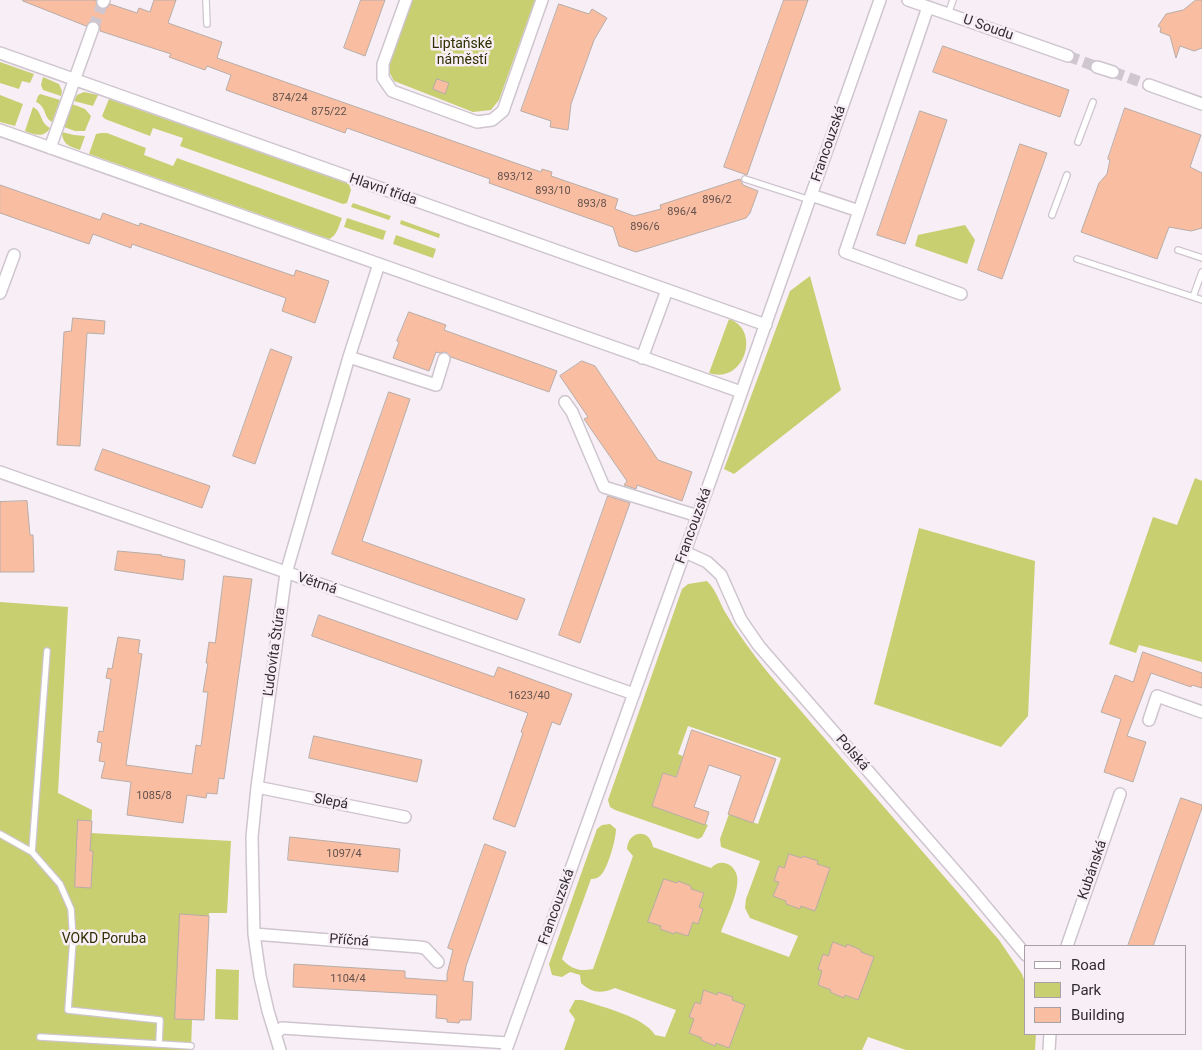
<!DOCTYPE html>
<meta charset="utf-8">
<style>
body{margin:0}
#map{position:relative;width:1202px;height:1050px;overflow:hidden;background:#f7eef6;font-family:Roboto,sans-serif}
canvas{display:block}
.legend{position:absolute;left:1024px;top:945px;width:162px;height:90px;box-sizing:border-box;background:#f7eef6;border:1px solid #a8a1a7;margin:0;padding:6px 9px;list-style:none;font-size:15px;color:#312d31}
.legend li{display:flex;align-items:center;gap:10px;height:25px}
.legend b{width:25px;border:1px solid #a8a1a7}
</style>
<div id="map">
<canvas width="1202" height="1050"></canvas>
<ul class="legend">
<li><b style="height:6px;background:#fff"></b>Road</li>
<li><b style="height:14px;background:#c7cf71"></b>Park</li>
<li><b style="height:14px;background:#f9bea2"></b>Building</li>
</ul>
</div>
<script>
const g = document.querySelector('canvas').getContext('2d');
g.lineJoin = 'round';
function fillPath(path, color) { g.fillStyle = color; g.fill(path, 'evenodd'); }
function stroke(path, color, width, dash) { g.strokeStyle = color; g.lineWidth = width; g.lineCap = dash ? 'butt' : 'round'; g.setLineDash(dash || []); g.stroke(path); }
function drawText(font, color, halo, rows, align = 'center') {
  g.font = font + ' Roboto,sans-serif'; g.lineWidth = 5; g.setLineDash([]); g.textBaseline = 'middle'; g.strokeStyle = halo; g.fillStyle = color; for (const [text, x, y, turn = 0] of rows) {
    g.save(); g.translate(x, y); g.rotate((+turn || 0) * Math.PI / 180); g.textAlign = isNaN(turn) ? turn : align; if (halo) g.strokeText(text, 0, 0); g.fillText(text, 0, 0); g.restore();
  }
}
fillPath(new Path2D(`
 M 408,0 L 535,0 L 499,100 L 491,110 L 473,112 L 394,81 L 388,70 L 388,56 Z
 M 0,62 L 34,74 L 30,83 L 22,81 L 19,89 L 0,83 Z
 M 43,77 L 59,84 L 62,91 L 61,96 L 43,90 L 41,85 Z
 M 84,92 L 98,95 L 93,106 L 74,101 L 77,95 Z
 M 40,94 L 60,100 L 52,122 C 43,117 47,107 36,102 L 38,96 Z
 M 0,95 L 23,104 L 15,126 L 0,122 Z
 M 109,99 L 349,184 L 351,190 L 347,203 L 343,204 L 180,146 L 183,138 L 153,128 L 150,136 L 105,119 L 102,116 Z
 M 72,104 L 85,109 L 91,116 L 85,131 L 75,131 L 64,127 Z
 M 33,107 C 43,112 39,122 50,128 C 44,138 35,135 25,131 Z
 M 62,132 L 74,135 L 85,136 L 80,150 C 70,147 62,144 62,132 Z
 M 101,133 L 107,133 L 146,148 L 144,155 L 173,166 L 177,158 L 342,218 C 339,225 337,236 329,239 L 89,154 L 96,134 Z
 M 353,203 L 391,216 L 389,220 L 351,207 Z
 M 347,218 L 386,231 L 383,240 L 344,227 Z
 M 401,220 L 440,234 L 439,238 L 400,224 Z
 M 965,225 L 975,240 L 967,264 L 915,246 L 918,235 Z
 M 396,235 L 436,249 L 433,258 L 393,244 Z
 M 810,276 L 841,390 L 734,474 L 724,469 L 790,291 Z
 M 729,319 C 762,330 744,385 709,373 Z
 M 1195,478 L 1202,481 L 1202,662 L 1139,645 L 1136,653 L 1109,644 L 1153,517 L 1177,525 Z
 M 919,528 L 1035,561 L 1028,716 L 1001,747 L 874,704 Z
 M 707,581 C 716,590 719,601 725,612 C 738,634 753,654 769,674 L 999,940 L 1022,974 L 1026,985 L 1026,1034 L 1036,1034 L 1035,1050 L 906,1050 L 868,1037 L 862,1050 L 564,1050 L 575,1019 L 569,1011 L 575,1000 L 582,1000 C 604,1008 643,1016 655,1035 L 665,1037 L 676,1010 L 615,988 C 602,994 591,993 581,983 L 580,975 L 570,972 L 562,977 L 552,975 L 549,964 L 597,829 L 602,825 L 610,824 L 616,829 C 616,839 608,868 601,875 C 598,878 595,879 591,879 L 562,959 C 571,969 580,972 593,969 L 633,856 L 627,849 C 628,830 650,828 653,847 L 711,868 C 720,858 734,863 737,876 C 740,891 726,918 721,932 L 789,957 L 798,936 L 750,918 L 745,908 L 746,899 L 760,861 L 721,847 L 720,839 L 729,814 L 758,824 L 781,758 L 688,726 L 678,754 L 683,756 L 676,777 L 663,773 L 652,806 L 708,825 L 702,837 L 698,839 L 615,810 L 610,807 L 608,800 L 682,589 L 688,584 Z
 M 0,602 L 68,607 L 58,793 L 92,810 L 91,833 L 231,841 L 227,913 L 209,913 L 203,1020 L 192,1020 L 191,1050 L 0,1050 Z
 M 216,969 L 239,970 L 238,1020 L 215,1019 Z`), '#c7cf71');
const building = new Path2D(`
 M 23,0 L 96,0 L 97,6 L 100,9 L 107,8 L 110,4 L 137,13 L 139,8 L 150,12 L 154,0 L 176,0 L 168,23 L 222,42 L 217,58 L 541,172 L 542,169 L 552,172 L 551,176 L 618,199 L 615,209 L 634,216 L 661,209 L 660,205 L 740,179 L 743,185 L 758,191 L 750,213 L 746,218 L 636,252 L 619,246 L 613,227 L 489,183 L 490,179 L 347,128 L 345,133 L 226,90 L 231,75 L 207,66 L 205,70 L 169,57 L 171,54 L 100,31 L 100,26 L 96,21 L 91,21 L 86,26 L 23,1 Z
 M 361,0 L 385,0 L 365,56 L 344,48 Z
 M 784,0 L 808,0 L 747,175 L 744,174 L 724,167 Z
 M 1196,0 L 1202,0 L 1202,48 L 1194,51 L 1180,46 L 1176,58 L 1170,36 L 1160,32 L 1161,28 L 1158,26 L 1166,14 L 1183,10 Z
 M 559,4 L 589,14 L 592,9 L 607,18 L 594,40 L 571,104 L 568,130 L 550,127 L 551,121 L 521,111 Z
 M 943,46 L 1069,90 L 1060,117 L 933,72 Z
 M 437,79 L 449,83 L 445,94 L 433,89 Z
 M 1125,108 L 1201,135 L 1190,167 L 1202,173 L 1202,228 L 1191,231 L 1169,227 L 1157,259 L 1081,232 L 1099,183 L 1107,174 L 1110,160 L 1108,159 Z
 M 920,111 L 947,120 L 905,244 L 877,235 Z
 M 1020,144 L 1047,153 L 1002,279 L 978,270 Z
 M 0,185 L 100,220 L 103,213 L 139,226 L 140,223 L 294,276 L 296,270 L 329,281 L 315,323 L 282,311 L 286,298 L 132,244 L 131,248 L 93,234 L 89,244 L 0,213 Z
 M 409,312 L 446,325 L 444,330 L 557,371 L 549,392 L 451,357 L 446,352 L 440,353 L 436,352 L 429,371 L 393,358 L 399,342 L 397,341 Z
 M 73,318 L 105,321 L 104,334 L 87,333 L 80,446 L 57,445 L 64,332 L 71,331 Z
 M 271,349 L 292,357 L 255,464 L 233,456 Z
 M 582,361 L 595,366 L 658,460 L 692,472 L 682,501 L 637,485 L 636,489 L 624,485 L 627,481 L 584,419 L 588,417 L 560,376 Z
 M 389,392 L 410,399 L 362,541 L 525,599 L 517,620 L 332,554 Z
 M 103,449 L 210,486 L 202,508 L 95,470 Z
 M 608,496 L 630,503 L 580,643 L 559,635 Z
 M 27,501 L 30,535 L 33,535 L 34,572 L 0,572 L 0,502 Z
 M 118,551 L 162,555 L 161,556 L 185,560 L 183,580 L 115,570 Z
 M 224,576 L 252,579 L 224,779 L 219,778 L 217,794 L 207,793 L 206,798 L 187,795 L 183,823 L 127,815 L 131,782 L 101,778 L 105,762 L 99,761 L 102,743 L 97,742 L 99,731 L 103,732 L 111,679 L 106,678 L 108,668 L 112,669 L 118,637 L 140,640 L 138,653 L 142,654 L 126,765 L 192,774 L 196,745 L 201,746 L 208,692 L 203,692 L 208,663 L 206,663 L 209,642 L 215,643 Z
 M 319,615 L 494,677 L 498,667 L 572,694 L 560,725 L 552,722 L 515,827 L 493,819 L 523,733 L 521,732 L 528,713 L 312,636 Z
 M 1143,652 L 1202,673 L 1202,688 L 1192,685 L 1191,687 L 1151,673 L 1127,736 L 1146,742 L 1133,782 L 1104,772 L 1121,719 L 1101,712 L 1115,675 L 1133,682 Z
 M 692,730 L 776,759 L 753,823 L 728,814 L 741,776 L 709,765 L 694,807 L 709,812 L 705,825 L 652,806 L 663,773 L 676,777 Z
 M 314,736 L 422,760 L 417,782 L 309,758 Z
 M 1181,798 L 1202,805 L 1202,808 L 1153,946 L 1128,946 Z
 M 78,820 L 92,821 L 90,851 L 93,851 L 91,888 L 75,887 Z
 M 290,837 L 400,849 L 398,872 L 288,860 Z
 M 485,844 L 506,852 L 466,966 L 463,981 L 473,982 L 471,1020 L 460,1020 L 459,1023 L 447,1022 L 447,1019 L 436,1018 L 437,995 L 293,987 L 294,964 L 405,971 L 405,978 L 447,981 L 447,974 L 453,950 L 448,948 Z
 M 789,854 L 802,858 L 803,856 L 818,861 L 817,864 L 830,868 L 815,911 L 801,906 L 800,909 L 786,904 L 786,901 L 773,896 L 779,882 L 774,881 L 779,866 L 784,868 Z
 M 664,879 L 677,883 L 678,881 L 691,886 L 691,889 L 704,893 L 699,907 L 703,909 L 698,924 L 693,922 L 688,936 L 675,932 L 674,934 L 660,929 L 661,926 L 648,922 Z
 M 180,914 L 209,916 L 204,1020 L 175,1019 Z
 M 833,942 L 846,947 L 847,944 L 861,950 L 861,952 L 874,957 L 858,1000 L 845,995 L 844,998 L 830,992 L 831,990 L 818,985 L 822,971 L 818,969 L 823,954 L 828,956 Z
 M 704,990 L 717,995 L 718,992 L 733,997 L 732,1000 L 745,1005 L 729,1048 L 716,1043 L 715,1046 L 701,1040 L 702,1038 L 689,1033 L 694,1019 L 689,1017 L 695,1002 L 700,1004 Z`);
fillPath(building, '#f9bea2');
stroke(building, '#b8aca7', 1);
stroke(new Path2D(`
 M 93,28 L 103,2
 M 1068,56 L 1097,67
 M 1113,72 L 1149,85`), '#cfc7cf', 11, [11, 5.5]);
const service = new Path2D(`
 M 206,0 L 207,24
 M 948,14 L 953,0
 M 1078,142 L 1093,102
 M 745,179 L 810,200
 M 1052,215 L 1067,175
 M 1178,250 L 1202,258
 M 1077,259 L 1202,300
 M 1193,297 L 1202,272
 M 0,834 L 32,852 L 60,884 L 71,909 L 73,940 L 68,1010 L 160,1020 L 159,1044 L 191,1046
 M 32,852 L 47,651
 M 40,1037 L 159,1044`);
const minor = new Path2D(`
 M 406,0 L 383,64 L 383,78 L 392,91 L 477,122 L 492,120 L 503,111 L 542,0
 M 908,0 L 1068,56
 M 103,2 L 104,0
 M 0,53 L 766,325
 M 1097,67 L 1113,72
 M 1149,85 L 1202,104
 M 0,130 L 741,392
 M 50,148 L 93,28
 M 811,195 L 859,211 L 845,252 L 961,294
 M 859,211 L 928,7
 M 0,293 L 14,255
 M 349,357 L 436,385 L 444,359
 M 642,358 L 667,290
 M 565,402 L 572,412 L 604,487 L 698,516
 M 0,472 L 634,694
 M 685,552 L 707,562 L 721,575 L 741,620 L 759,646 L 971,889 L 1026,955
 M 1149,720 L 1157,696 L 1202,712
 M 257,787 L 405,817
 M 254,934 L 419,947 L 425,948 L 438,962
 M 1067,946 L 1120,794
 M 275,1034 L 282,1028 L 508,1043
 M 280,1050 L 268,1011 L 260,976 L 254,934 L 252,837 L 257,787 L 286,573 L 349,357 L 379,264
 M 506,1050 L 713,473 L 880,0
 M 1049,1050 L 1050,1034`);
stroke(service, '#cec5ce', 8);
stroke(minor, '#cec5ce', 14);
stroke(service, '#fff', 5.5);
stroke(minor, '#fff', 11);
drawText('11px', '#63514d', null, [
 ["874/24",290,98],
 ["875/22",329,112],
 ["893/12",515,177],
 ["893/10",553,191],
 ["896/2",717,200],
 ["893/8",592,204],
 ["896/4",682,212],
 ["896/6",645,227],
 ["1623/40",529,696],
 ["1085/8",154,796],
 ["1097/4",344,854],
 ["1104/4",348,979]
]);
drawText('14px', '#312d31', '#f7eef6', [
 ["U Soudu",988,28,19],
 ["Francouzská",829,144,-71],
 ["Hlavní třída",383,190,19],
 ["Francouzská",694,526,-70],
 ["Větrná",317,584,19],
 ["Ľudovíta Štúra",275,652,-82],
 ["Polská",852,753,49],
 ["Slepá",331,802,11],
 ["Kubánská",1093,870,-71],
 ["Francouzská",557,907,-70],
 ["Příčná",349,941,4]
]);
drawText('14px', '#2d3002', '#f7eef6', [
 ["Liptaňské",462,44],
 ["náměstí",462,60],
 ["VOKD Poruba",104,939]
]);
</script>
